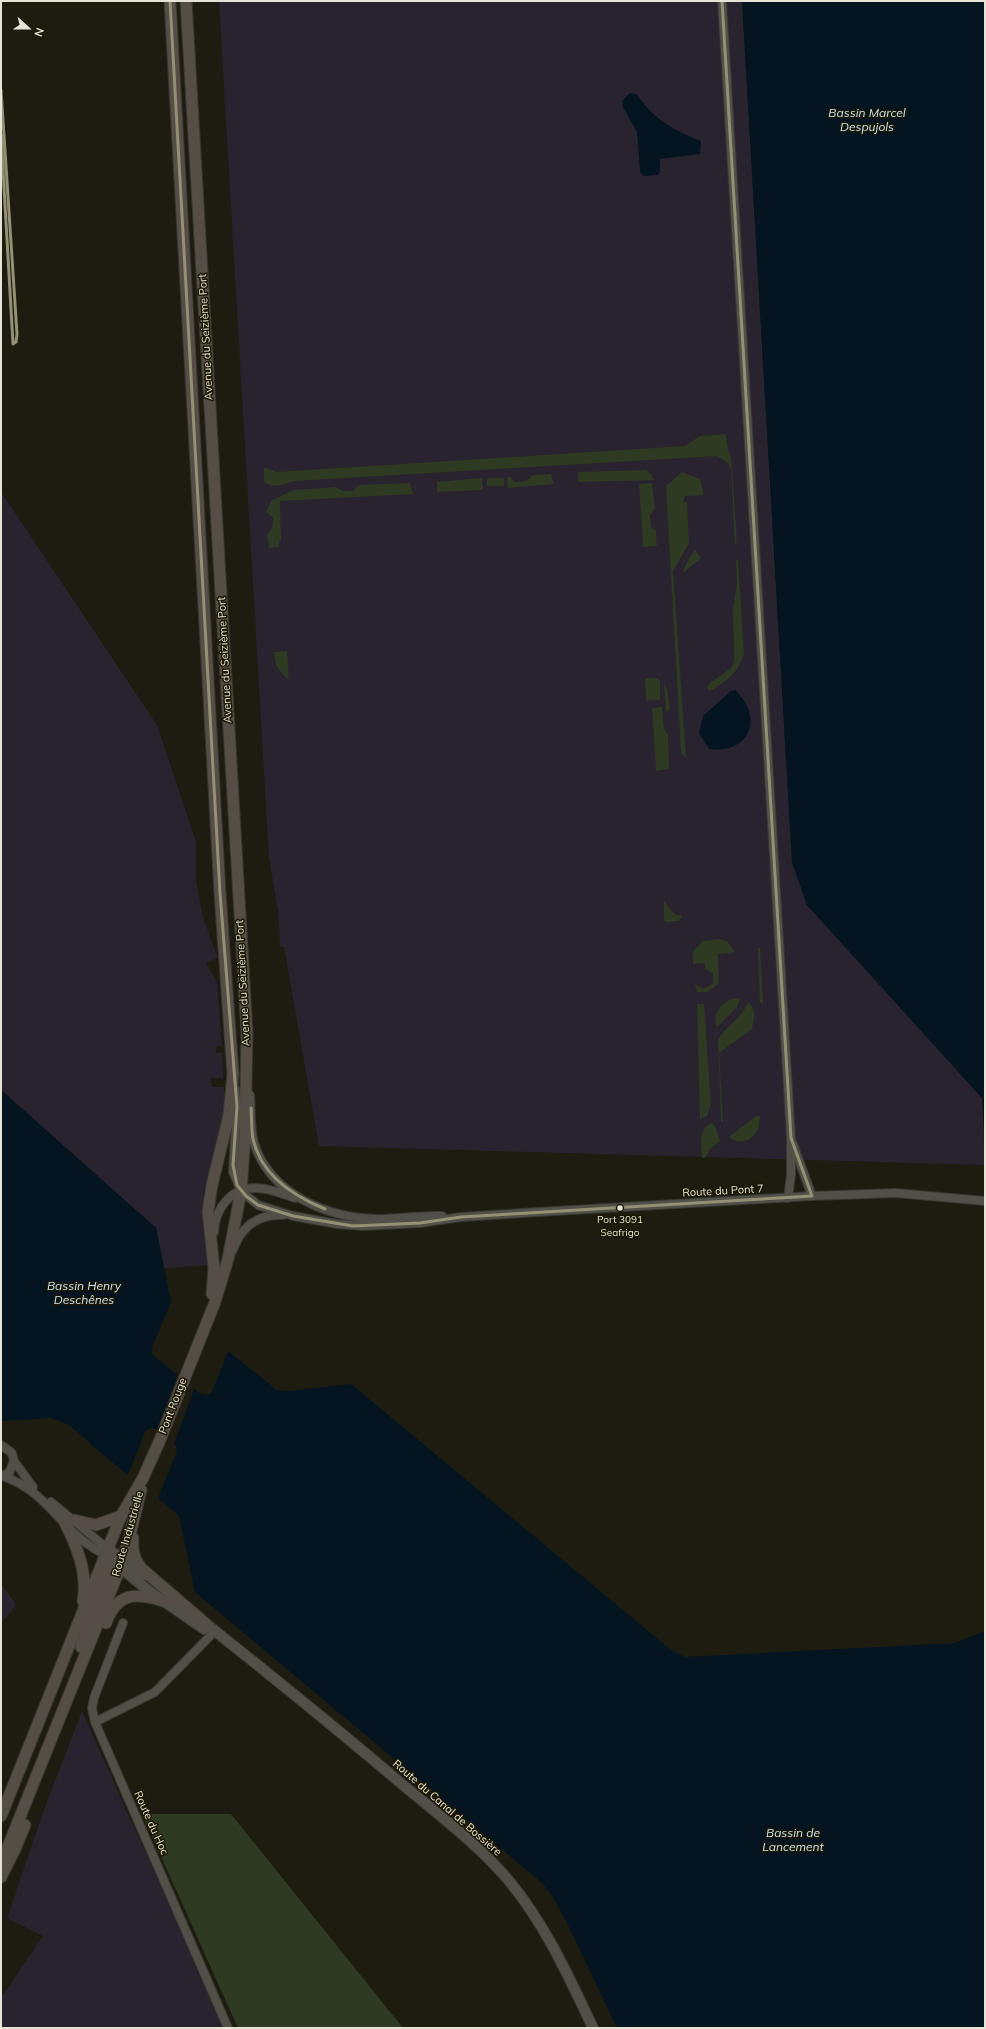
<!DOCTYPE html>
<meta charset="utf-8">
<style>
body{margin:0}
#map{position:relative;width:986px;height:2029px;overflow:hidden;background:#1e1c10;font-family:Mulish,sans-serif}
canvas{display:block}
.frame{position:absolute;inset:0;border:2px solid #e6e4d7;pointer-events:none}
.north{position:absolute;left:8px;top:8px;width:40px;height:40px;-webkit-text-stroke:3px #1b1703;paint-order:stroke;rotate:111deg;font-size:11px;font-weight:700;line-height:16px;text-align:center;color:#e6e4d7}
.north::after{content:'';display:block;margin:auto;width:14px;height:18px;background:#e6e4d7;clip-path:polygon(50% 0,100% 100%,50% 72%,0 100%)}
</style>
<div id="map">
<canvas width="986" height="2029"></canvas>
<div class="frame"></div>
<div class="north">N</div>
</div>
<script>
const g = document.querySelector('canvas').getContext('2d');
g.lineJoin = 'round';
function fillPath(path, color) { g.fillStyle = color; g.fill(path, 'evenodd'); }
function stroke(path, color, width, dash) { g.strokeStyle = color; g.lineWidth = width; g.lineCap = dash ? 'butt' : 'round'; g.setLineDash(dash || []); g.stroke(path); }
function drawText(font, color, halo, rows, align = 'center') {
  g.font = font + ' Mulish,sans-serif'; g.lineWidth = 3; g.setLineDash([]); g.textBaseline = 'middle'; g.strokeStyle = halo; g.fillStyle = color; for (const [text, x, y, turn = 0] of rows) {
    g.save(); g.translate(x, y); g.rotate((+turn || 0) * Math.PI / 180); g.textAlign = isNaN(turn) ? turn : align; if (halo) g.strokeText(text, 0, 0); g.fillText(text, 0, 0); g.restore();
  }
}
fillPath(new Path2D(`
 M 219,1 L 742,1 L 792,862 L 807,905 L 982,1098 L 985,1165 L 319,1146 L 284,947 L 280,947 L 278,910 L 269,858 Z
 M 1,492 L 157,725 L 196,842 L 196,880 L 203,918 L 218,958 L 206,963 L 217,982 L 222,1046 L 216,1047 L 216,1053 L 222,1053 L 223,1078 L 211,1078 L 212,1087 L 224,1087 L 225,1109 L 203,1196 L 210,1265 L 164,1268 L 156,1228 L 1,1090 Z
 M 1,1583 L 16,1605 L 1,1623 Z
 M 82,1711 L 127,1812 L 228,2028 L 1,2028 L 1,1998 L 43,1936 L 7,1918 L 45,1807 Z`), '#28232f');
fillPath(new Path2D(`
 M 726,434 L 728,450 L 731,457 L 737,543 L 735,544 L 731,470 L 728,463 L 717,456 L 294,481 C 284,484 272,490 264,481 L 264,467 L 276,472 L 685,446 L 700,436 Z
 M 646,470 L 651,474 L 654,480 L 578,482 L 578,472 Z
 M 682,472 L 700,479 L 704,495 L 685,496 L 683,502 L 687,502 L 689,543 L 673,571 L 686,758 L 681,753 L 666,486 Z
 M 551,474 L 554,484 L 508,488 L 507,477 L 510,477 L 516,482 L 526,481 L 533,475 Z
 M 482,478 L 483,490 L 437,492 L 437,482 Z
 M 487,478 L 504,478 L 504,486 L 487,486 Z
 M 410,483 L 413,494 L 280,501 L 281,541 L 279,541 L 279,547 L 269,548 L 267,535 L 272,528 L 273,518 L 266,512 L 272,500 L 294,490 L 336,487 L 343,491 L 353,491 L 359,485 Z
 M 652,483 L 655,509 L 650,515 L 651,527 L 656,531 L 657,546 L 643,547 L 639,484 Z
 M 695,550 L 701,558 L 684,572 L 681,577 L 687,562 Z
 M 736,559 L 738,560 L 744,654 C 737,674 728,680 710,691 L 707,688 L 709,684 L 731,668 L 734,661 L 733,609 L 737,583 Z
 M 287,651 L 289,680 C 278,671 275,665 274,652 Z
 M 645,678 L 657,678 L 660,681 L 660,700 L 646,701 Z
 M 664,684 L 668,692 L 670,709 L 666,713 Z
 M 662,707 L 664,730 L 668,734 L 669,769 L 656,771 L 652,708 Z
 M 664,901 L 675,914 L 682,916 L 679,921 L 666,922 L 664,920 Z
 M 719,939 L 727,941 L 735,952 L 718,954 L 719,983 L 708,992 L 697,992 L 695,984 L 703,989 L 713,984 L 713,973 L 705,969 L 705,963 L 693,964 L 693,952 L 702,941 Z
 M 758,948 L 760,948 L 763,1004 L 760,1002 Z
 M 735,998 L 740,999 L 737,1007 L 717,1027 C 712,1014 722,1001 735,998 Z
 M 748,1002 C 757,1011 754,1018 752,1029 L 719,1053 L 723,1121 L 721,1122 L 718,1040 C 727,1024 741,1020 748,1002 Z
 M 697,1004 L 704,1004 L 711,1104 L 707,1116 L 700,1119 Z
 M 756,1116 L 760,1116 C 761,1133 746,1150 729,1137 Z
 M 712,1123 L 715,1126 L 720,1141 L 710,1149 L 705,1158 L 702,1158 C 702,1146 697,1128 712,1123 Z
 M 142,1814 L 231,1814 L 403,2028 L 238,2028 Z`), '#2e3a21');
fillPath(new Path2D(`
 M 742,1 L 985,1 L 985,1142 L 982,1098 L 807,905 L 792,862 Z
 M 630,93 L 638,95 C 651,118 677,132 701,141 L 700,154 L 660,159 L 660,172 L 658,175 L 643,176 L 640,171 L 637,132 L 623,107 L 622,101 Z
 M 736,690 C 740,696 746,702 748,708 C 758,736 736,753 709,749 L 699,733 L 703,716 L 731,691 Z
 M 1,1090 L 156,1228 L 171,1302 L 152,1348 L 152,1353 L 155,1357 L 201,1394 L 207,1395 L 212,1392 L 228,1351 L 277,1390 L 289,1391 L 351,1384 L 671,1650 L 685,1657 L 955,1643 L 985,1631 L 985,2028 L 617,2028 L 567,1923 L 553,1897 L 542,1883 L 195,1592 L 179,1516 L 158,1498 L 177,1451 C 176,1440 160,1428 150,1428 L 145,1432 L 128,1475 L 90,1444 L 90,1443 L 69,1425 L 51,1418 L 1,1421 Z`), '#041521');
fillPath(new Path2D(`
 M 178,1374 L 195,1387 L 174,1444 L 157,1431 Z`), '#1e1c10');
const minor = new Path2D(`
 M 722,1 L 791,1138 L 791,1175 L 788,1198
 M 235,1089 L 237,1107 L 233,1172 L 241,1191 L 258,1205 L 293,1216 L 337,1224 L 363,1226 L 420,1223 L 461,1217 L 538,1212 L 812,1196 L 896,1193 L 985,1201
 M 250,1095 C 251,1110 250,1129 254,1143 C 270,1194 326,1217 375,1219 C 398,1219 420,1215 442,1216
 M 793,1144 L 812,1196
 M 214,1232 C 215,1209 231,1187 256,1188 C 270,1188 282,1194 295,1198
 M 233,1250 C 241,1227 257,1214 283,1215
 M 1,1445 L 12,1453 L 14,1461 L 9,1473 L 1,1476
 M 14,1461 L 33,1487
 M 3,1476 C 38,1489 49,1509 75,1534 C 83,1542 95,1549 105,1555
 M 51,1502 L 108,1549
 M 123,1623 L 94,1698 L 92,1708 L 95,1722 L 228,2028
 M 95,1722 L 155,1692 L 215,1631`);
const tertiary = new Path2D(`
 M 108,1549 L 145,1575
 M 105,1555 L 149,1591 L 204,1629
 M 200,1619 C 268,1673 336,1728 403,1785 C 439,1815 479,1845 510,1882 C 546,1926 569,1977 593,2028`);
const secondary = new Path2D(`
 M 170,1 L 220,893 L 233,1074 L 229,1115 L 212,1185 L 208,1211 L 214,1268 L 212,1294
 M 74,1520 L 96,1525 L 121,1516
 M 64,1521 C 77,1546 88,1573 83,1601
 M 133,1538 C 132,1551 134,1559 142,1569 L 206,1624
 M 106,1623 C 117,1593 135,1592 163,1601
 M 81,1647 L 106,1579 L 109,1553
 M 1,1816 L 121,1516 L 143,1478 L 160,1440 L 215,1302 L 228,1259 L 241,1191 L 245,1136 L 247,1033 L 186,1
 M 1,1864 L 118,1573 L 128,1543 L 141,1490
 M 1,1877 L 15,1849 L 25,1825`);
stroke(minor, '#38372f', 10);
stroke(tertiary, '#38372f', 12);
stroke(secondary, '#38372f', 13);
stroke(minor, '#514f47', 8);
stroke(tertiary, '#514f47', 10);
stroke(secondary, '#544e46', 11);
stroke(new Path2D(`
 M 170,1 L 220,893 L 237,1107 L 233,1165 L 237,1185 L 246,1196 L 258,1205 L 293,1216 L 353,1226 L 420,1223 L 461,1217 L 812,1196 L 791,1138 L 722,1
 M 1,90 L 17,334 L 16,342 L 13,344 L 1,135
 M 251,1108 C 252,1118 251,1129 253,1139 C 261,1175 293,1196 325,1209`), '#939074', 3);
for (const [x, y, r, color] of [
 [620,1208,3.5,"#e6e4d7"]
]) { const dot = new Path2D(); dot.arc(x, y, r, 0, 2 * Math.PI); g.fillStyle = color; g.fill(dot); stroke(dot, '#1b1703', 1.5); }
drawText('10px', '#e6e4d7', '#1b1703', [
 ["Port 3091",620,1220],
 ["Seafrigo",620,1233]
]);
drawText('11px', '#e6e4d7', '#1b1703', [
 ["Avenue du Seizième Port",206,337,-93],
 ["Avenue du Seizième Port",225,660,-93],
 ["Avenue du Seizième Port",243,983,-93],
 ["Route du Pont 7",723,1191,-3],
 ["Pont Rouge",173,1406,-69],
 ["Route Industrielle",128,1534,-74],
 ["Route du Canal de Bossière",447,1808,41],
 ["Route du Hoc",151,1823,66]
]);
drawText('italic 12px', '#c9e3f8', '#1b1703', [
 ["Bassin Marcel",867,113],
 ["Despujols",867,127],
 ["Bassin Henry",84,1286],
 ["Deschênes",84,1300],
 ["Bassin de",793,1833],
 ["Lancement",793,1847]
]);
</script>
